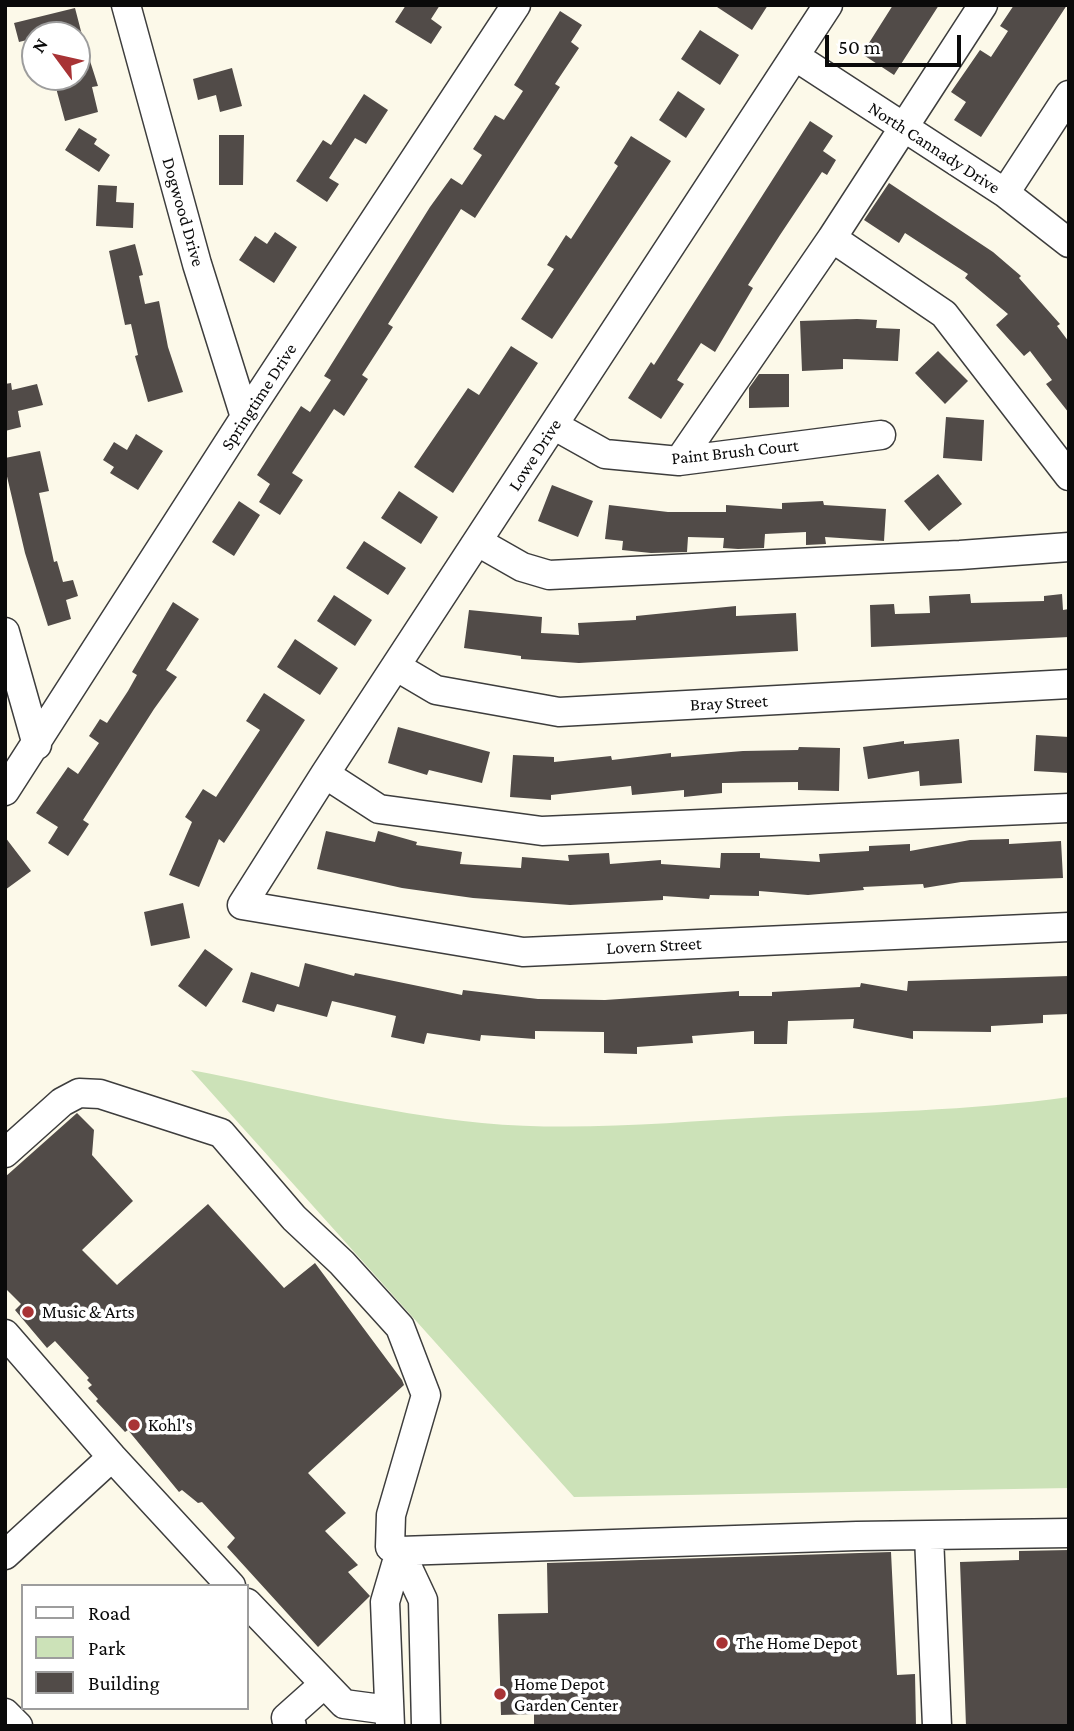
<!DOCTYPE html>
<style>
body{margin:0}
#map{position:relative;width:1074px;height:1731px;overflow:hidden;background:#fcf9e9;font-family:"Crimson Pro",serif}
canvas{display:block}
.frame{position:absolute;inset:0;border:7px solid #0a0a0a;pointer-events:none}
.legend{position:absolute;left:21px;top:1584px;width:228px;height:126px;box-sizing:border-box;background:#fff;border:2px solid #9d9d9d;margin:0;padding:9px 12px;list-style:none;font-size:21px;color:#0a0a0a}
.legend li{display:flex;align-items:center;gap:14px;height:35px}
.legend b{width:35px;border:2px solid #9d9d9d}
.north{position:absolute;left:21px;top:21px;width:70px;height:70px;box-sizing:border-box;background:#fff;border:2px solid #9d9d9d;border-radius:50%;rotate:303deg;font-size:19px;font-weight:700;line-height:28px;text-align:center;color:#0a0a0a}
.north::after{content:'';display:block;margin:auto;width:24px;height:32px;background:#a83335;clip-path:polygon(50% 0,100% 100%,50% 72%,0 100%)}
.scale{position:absolute;left:825px;top:35px;width:136px;height:32px;box-sizing:border-box;border:4px solid #0a0a0a;border-top:0;padding-left:9px;font-size:21px;line-height:24px;white-space:nowrap;color:#0a0a0a;-webkit-text-stroke:5px #fff;paint-order:stroke}
</style>
<div id="map">
<canvas width="1074" height="1731"></canvas>
<div class="frame"></div>
<ul class="legend">
<li><b style="height:9px;background:#fff"></b>Road</li>
<li><b style="height:19px;background:#cce2b8"></b>Park</li>
<li><b style="height:19px;background:#514b48"></b>Building</li>
</ul>
<div class="north">N</div>
<div class="scale">50 m</div>
</div>
<script>
const g = document.querySelector('canvas').getContext('2d');
g.lineJoin = 'round';
function fillPath(path, color) { g.fillStyle = color; g.fill(path, 'evenodd'); }
function stroke(path, color, width, dash) { g.strokeStyle = color; g.lineWidth = width; g.lineCap = dash ? 'butt' : 'round'; g.setLineDash(dash || []); g.stroke(path); }
function drawText(font, color, halo, rows, align = 'center') {
  g.font = font + ' "Crimson Pro",serif'; g.lineWidth = 7; g.setLineDash([]); g.textBaseline = 'middle'; g.strokeStyle = halo; g.fillStyle = color; for (const [text, x, y, turn = 0] of rows) {
    g.save(); g.translate(x, y); g.rotate((+turn || 0) * Math.PI / 180); g.textAlign = isNaN(turn) ? turn : align; if (halo) g.strokeText(text, 0, 0); g.fillText(text, 0, 0); g.restore();
  }
}
fillPath(new Path2D(`
 M 191,1070 C 288,1089 383,1113 482,1123 C 577,1132 673,1122 768,1117 C 867,1112 970,1111 1069,1097 L 1069,1488 L 574,1497 Z`), '#cce2b8');
fillPath(new Path2D(`
 M 406,5 L 440,5 L 431,19 L 442,27 L 431,44 L 395,22 Z
 M 714,5 L 768,5 L 752,30 Z
 M 893,5 L 939,5 L 894,75 L 862,54 Z
 M 1014,5 L 1067,5 L 981,137 L 954,120 L 966,102 L 951,92 L 980,50 L 991,57 L 1008,31 L 1000,26 Z
 M 75,8 L 82,35 L 35,35 L 35,38 L 19,42 L 14,23 Z
 M 560,11 L 582,25 L 571,42 L 579,48 L 555,84 L 560,87 L 475,218 L 461,209 L 388,324 L 393,327 L 362,375 L 368,379 L 344,416 L 334,409 L 292,473 L 303,480 L 280,515 L 259,502 L 270,484 L 257,475 L 301,406 L 310,412 L 331,380 L 324,376 L 430,207 L 451,178 L 462,185 L 482,155 L 473,149 L 495,115 L 504,120 L 523,91 L 514,85 Z
 M 700,30 L 739,55 L 720,85 L 681,59 Z
 M 83,39 L 98,86 L 92,87 L 98,112 L 65,121 L 53,77 L 77,77 L 77,40 Z
 M 232,68 L 242,106 L 220,112 L 216,95 L 198,100 L 193,79 Z
 M 678,91 L 705,109 L 686,138 L 659,120 Z
 M 364,94 L 388,110 L 366,144 L 355,138 L 329,178 L 339,184 L 327,202 L 296,181 L 323,140 L 331,145 Z
 M 810,121 L 833,136 L 823,151 L 836,160 L 827,175 L 822,172 L 780,235 L 748,285 L 753,288 L 715,352 L 701,343 L 677,380 L 684,384 L 661,419 L 628,398 L 651,362 L 654,365 Z
 M 79,128 L 97,139 L 94,144 L 110,155 L 99,172 L 65,150 Z
 M 219,135 L 244,135 L 243,185 L 219,185 Z
 M 631,136 L 671,161 L 552,339 L 521,319 L 554,269 L 547,265 L 566,235 L 571,239 L 618,166 L 614,163 Z
 M 889,183 L 993,252 L 1021,276 L 1019,278 L 1060,324 L 1057,326 L 1069,342 L 1069,413 L 1046,384 L 1052,380 L 1030,351 L 1024,356 L 996,325 L 1008,314 L 965,278 L 968,274 L 905,233 L 899,243 L 864,220 Z
 M 98,185 L 117,186 L 116,202 L 134,203 L 133,228 L 96,226 Z
 M 275,232 L 297,247 L 274,283 L 239,260 L 255,236 L 267,244 Z
 M 135,244 L 143,275 L 139,276 L 145,304 L 159,301 L 168,347 L 183,392 L 148,402 L 135,356 L 138,355 L 131,324 L 125,325 L 109,251 Z
 M 857,319 L 877,320 L 876,328 L 900,329 L 898,361 L 843,359 L 843,369 L 802,371 L 800,321 Z
 M 511,346 L 538,363 L 453,493 L 414,467 L 468,388 L 479,395 Z
 M 938,351 L 968,381 L 945,404 L 915,373 Z
 M 759,374 L 789,374 L 789,407 L 749,408 L 749,388 Z
 M 11,383 L 12,390 L 37,384 L 43,405 L 18,411 L 21,427 L 5,431 L 5,384 Z
 M 946,417 L 984,420 L 982,461 L 943,458 Z
 M 136,434 L 163,451 L 138,490 L 110,473 L 114,467 L 103,460 L 114,442 L 127,450 Z
 M 40,451 L 49,491 L 39,493 L 54,562 L 57,561 L 63,582 L 73,580 L 78,596 L 66,600 L 71,619 L 48,626 L 25,553 L 5,468 L 5,458 Z
 M 938,474 L 962,504 L 929,531 L 904,501 Z
 M 552,485 L 593,501 L 578,537 L 538,521 Z
 M 399,491 L 438,517 L 421,544 L 381,518 Z
 M 239,501 L 260,515 L 234,556 L 212,542 Z
 M 823,501 L 824,505 L 886,509 L 884,541 L 825,537 L 826,544 L 806,545 L 806,532 L 765,534 L 764,548 L 738,549 L 723,548 L 724,538 L 688,537 L 687,552 L 651,553 L 622,550 L 623,541 L 605,539 L 609,505 L 668,512 L 726,512 L 726,505 L 782,509 L 782,503 Z
 M 364,541 L 406,568 L 388,595 L 346,568 Z
 M 970,594 L 971,603 L 1044,601 L 1044,596 L 1062,594 L 1063,610 L 1069,609 L 1069,637 L 871,647 L 870,605 L 894,604 L 895,614 L 930,613 L 929,596 Z
 M 334,595 L 372,620 L 355,646 L 317,621 Z
 M 173,602 L 199,619 L 166,670 L 177,677 L 154,709 L 83,820 L 89,824 L 68,856 L 48,843 L 58,827 L 36,813 L 68,767 L 78,774 L 99,743 L 89,736 L 100,719 L 107,723 L 128,691 L 137,675 L 132,672 Z
 M 736,606 L 736,616 L 796,613 L 798,651 L 579,663 L 521,659 L 521,656 L 464,648 L 469,610 L 542,617 L 541,633 L 579,635 L 578,623 L 636,620 L 636,616 Z
 M 295,639 L 338,668 L 320,695 L 277,667 Z
 M 264,693 L 305,720 L 224,843 L 219,839 L 199,887 L 169,875 L 192,822 L 185,817 L 203,789 L 216,797 L 260,730 L 246,721 Z
 M 398,727 L 490,752 L 482,783 L 429,770 L 427,775 L 388,763 Z
 M 1036,735 L 1069,737 L 1069,773 L 1034,771 Z
 M 959,739 L 962,783 L 920,786 L 919,771 L 868,779 L 863,747 L 904,741 L 904,744 Z
 M 799,747 L 840,748 L 839,791 L 798,790 L 798,782 L 722,783 L 722,793 L 684,797 L 684,790 L 632,795 L 631,786 L 551,795 L 551,800 L 510,797 L 513,755 L 554,757 L 554,762 L 611,756 L 612,760 L 671,753 L 671,757 L 743,751 L 798,750 Z
 M 326,831 L 375,842 L 378,831 L 417,842 L 416,845 L 462,852 L 460,864 L 521,868 L 522,857 L 569,861 L 568,855 L 609,853 L 610,864 L 661,860 L 661,864 L 720,868 L 721,853 L 760,853 L 760,858 L 820,862 L 819,854 L 869,851 L 869,846 L 910,844 L 910,851 L 970,840 L 1009,839 L 1009,844 L 1061,841 L 1063,878 L 961,882 L 924,888 L 923,884 L 863,887 L 864,890 L 808,895 L 759,891 L 759,896 L 710,895 L 709,899 L 663,896 L 663,900 L 570,905 L 473,898 L 402,888 L 317,869 Z
 M 5,837 L 31,871 L 5,890 Z
 M 183,903 L 190,938 L 151,946 L 144,912 Z
 M 205,949 L 233,969 L 206,1007 L 178,986 Z
 M 305,963 L 354,976 L 355,973 L 462,995 L 463,990 L 538,999 L 605,1000 L 739,991 L 739,996 L 772,996 L 772,992 L 860,987 L 861,983 L 907,991 L 908,981 L 1069,976 L 1069,1014 L 1043,1015 L 1043,1023 L 991,1026 L 991,1032 L 913,1031 L 913,1039 L 853,1028 L 854,1019 L 788,1021 L 787,1044 L 754,1044 L 754,1031 L 692,1036 L 693,1043 L 637,1047 L 637,1054 L 604,1053 L 604,1032 L 535,1031 L 535,1039 L 481,1035 L 480,1041 L 427,1033 L 424,1044 L 391,1037 L 396,1016 L 332,1001 L 327,1017 L 277,1004 L 274,1012 L 242,1002 L 251,972 L 299,987 Z
 M 77,1113 L 94,1130 L 92,1155 L 133,1201 L 82,1250 L 117,1285 L 208,1204 L 284,1288 L 315,1263 L 402,1380 L 404,1385 L 308,1473 L 346,1513 L 325,1531 L 358,1565 L 348,1572 L 370,1596 L 318,1647 L 227,1547 L 235,1538 L 202,1502 L 198,1503 L 182,1490 L 179,1492 L 128,1430 L 125,1432 L 96,1401 L 98,1399 L 88,1388 L 92,1385 L 87,1380 L 89,1378 L 55,1341 L 47,1348 L 15,1310 L 21,1304 L 5,1288 L 5,1177 Z
 M 1069,1550 L 1069,1726 L 966,1726 L 960,1562 L 1019,1560 L 1019,1551 Z
 M 891,1552 L 897,1675 L 915,1674 L 916,1726 L 534,1726 L 534,1714 L 501,1715 L 498,1614 L 548,1613 L 547,1563 Z`), '#514b48');
const minor = new Path2D(`
 M 126,5 L 197,264 L 245,417
 M 828,5 L 325,774 L 242,905 L 523,952 L 1069,927
 M 983,5 L 832,238 L 944,314 L 1069,476
 M 796,57 L 1005,193 L 1069,243
 M 1005,193 L 1069,95
 M 555,426 L 605,454 L 679,461 L 881,435
 M 679,461 L 832,238
 M 478,542 L 522,567 L 549,575 L 960,555 L 1069,547
 M 5,632 L 37,745
 M 397,667 L 436,690 L 559,712 L 1069,684
 M 325,774 L 379,809 L 542,831 L 1069,808
 M 5,791 L 245,417 L 516,5
 M 5,1153 L 62,1102 L 79,1093 L 100,1094 L 221,1133 L 294,1218 L 342,1263 L 400,1327 L 426,1395 L 391,1515 L 390,1547 L 400,1551 L 857,1536 L 1069,1533
 M 5,1334 L 112,1457 L 231,1586
 M 929,1536 L 937,1726
 M 400,1551 L 423,1600 L 426,1726
 M 5,1555 L 112,1457
 M 247,1603 L 344,1704 L 389,1710
 M 5,1713 L 18,1726
 M 292,1726 L 286,1718 L 323,1685
 M 390,1726 L 385,1602 L 400,1551`);
stroke(minor, '#3d3d3d', 31);
stroke(minor, '#fff', 28);
for (const [x, y, r, color] of [
 [28,1312,7,"#a83335"],
 [134,1425,7,"#a83335"],
 [722,1643,7,"#a83335"],
 [500,1694,7,"#a83335"]
]) { const dot = new Path2D(); dot.arc(x, y, r, 0, 2 * Math.PI); g.fillStyle = color; g.fill(dot); stroke(dot, '#fff', 2.5); }
drawText('18px', '#0a0a0a', '#fff', [
 ["North Cannady Drive",934,148,33],
 ["Dogwood Drive",183,212,74],
 ["Springtime Drive",259,397,-57],
 ["Paint Brush Court",735,452,-6],
 ["Lowe Drive",535,455,-57],
 ["Bray Street",729,703,-3],
 ["Lovern Street",654,946,-3]
]);
drawText('18px', '#0a0a0a', '#fff', [
 ["Music & Arts",42,1312],
 ["Kohl's",148,1425],
 ["The Home Depot",736,1643],
 ["Home Depot",514,1684],
 ["Garden Center",514,1705]
], 'left');
</script>
